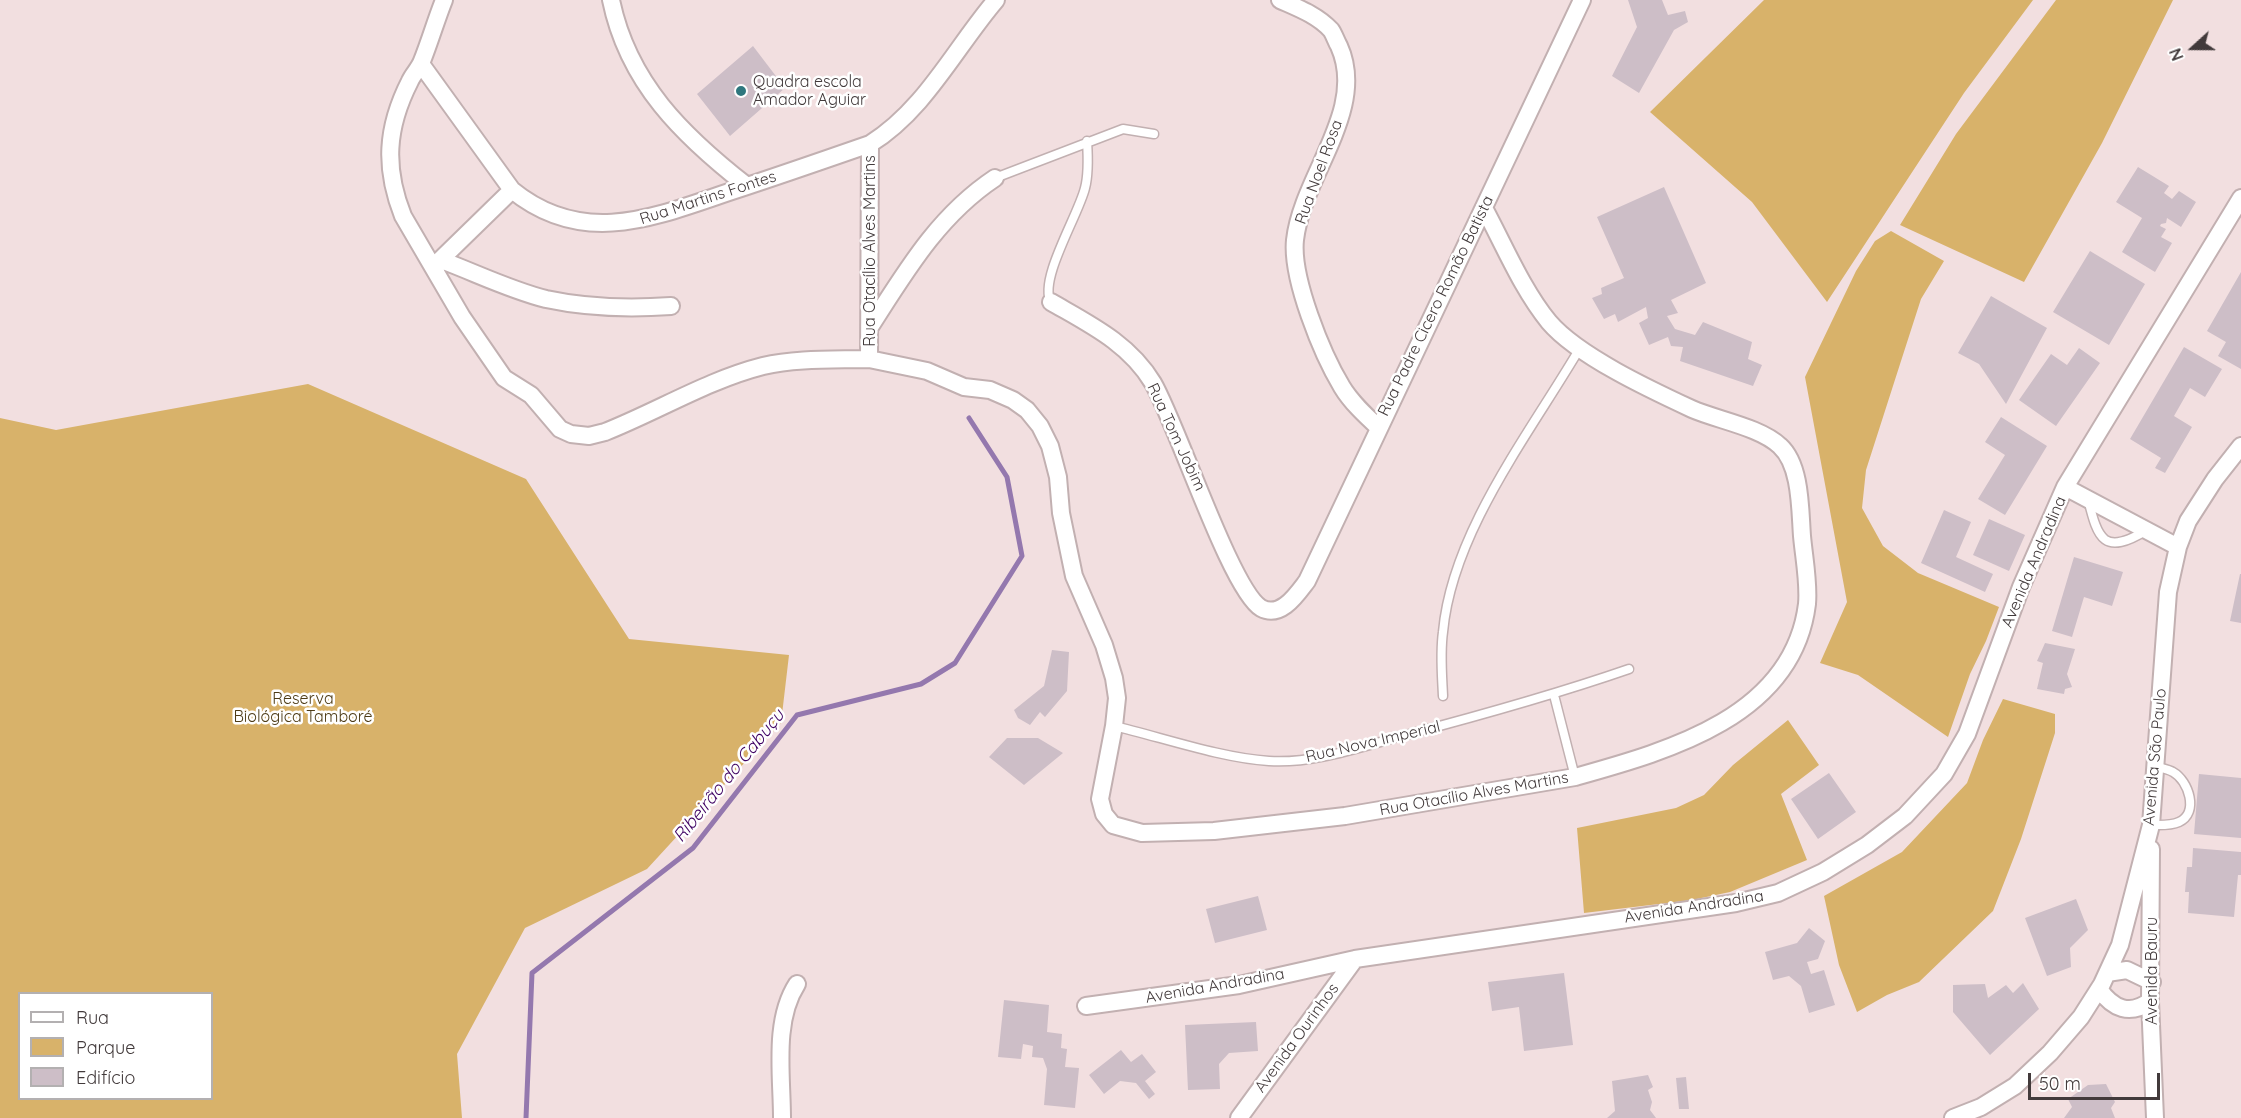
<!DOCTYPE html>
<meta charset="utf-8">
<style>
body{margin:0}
#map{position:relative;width:2241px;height:1118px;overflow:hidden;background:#f2dfe0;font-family:Quicksand,sans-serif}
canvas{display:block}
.legend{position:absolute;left:18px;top:992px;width:195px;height:108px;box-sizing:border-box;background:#fff;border:2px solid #b3b0b1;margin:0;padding:8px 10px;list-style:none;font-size:18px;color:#423a3b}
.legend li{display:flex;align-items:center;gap:12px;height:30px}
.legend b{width:30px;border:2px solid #b3b0b1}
.north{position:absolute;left:2163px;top:18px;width:60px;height:60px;-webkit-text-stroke:4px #fff;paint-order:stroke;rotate:249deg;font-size:16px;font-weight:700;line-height:24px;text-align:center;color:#423a3b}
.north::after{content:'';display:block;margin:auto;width:21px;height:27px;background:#423a3b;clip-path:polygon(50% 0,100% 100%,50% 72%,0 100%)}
.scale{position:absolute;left:2028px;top:1073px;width:132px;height:27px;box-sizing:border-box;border:3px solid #423a3b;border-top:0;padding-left:8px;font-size:18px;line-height:21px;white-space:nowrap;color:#423a3b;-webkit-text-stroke:4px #fff;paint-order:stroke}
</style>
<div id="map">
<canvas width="2241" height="1118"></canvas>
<ul class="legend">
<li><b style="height:8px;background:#fff"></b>Rua</li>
<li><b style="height:16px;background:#d8b26a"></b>Parque</li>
<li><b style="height:16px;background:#cdbec7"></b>Edifício</li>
</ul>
<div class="north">N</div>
<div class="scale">50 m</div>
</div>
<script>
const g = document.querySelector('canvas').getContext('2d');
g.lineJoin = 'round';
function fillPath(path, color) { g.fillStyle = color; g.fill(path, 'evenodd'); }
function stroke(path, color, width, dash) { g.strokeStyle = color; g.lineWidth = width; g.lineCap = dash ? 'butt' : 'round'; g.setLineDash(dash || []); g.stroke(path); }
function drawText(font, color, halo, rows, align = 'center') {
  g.font = font + ' Quicksand,sans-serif'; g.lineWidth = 5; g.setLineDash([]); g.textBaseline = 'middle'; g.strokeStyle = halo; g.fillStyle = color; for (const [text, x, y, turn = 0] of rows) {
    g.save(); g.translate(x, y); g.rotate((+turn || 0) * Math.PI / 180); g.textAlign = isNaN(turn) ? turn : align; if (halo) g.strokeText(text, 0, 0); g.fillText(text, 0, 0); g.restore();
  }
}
fillPath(new Path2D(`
 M 1764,0 L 2033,0 L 1964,93 L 1827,302 L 1752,202 L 1650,112 Z
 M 2056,0 L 2173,0 L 2102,143 L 2024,282 L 1900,225 L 1956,134 Z
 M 1891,231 L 1944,261 L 1921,299 L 1901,361 L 1866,470 L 1862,508 L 1883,546 L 1918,573 L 1999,607 L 1986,641 L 1970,674 L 1948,737 L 1858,675 L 1820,663 L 1847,602 L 1805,377 L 1856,271 L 1875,241 Z
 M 308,384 L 526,479 L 629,639 L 789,655 L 781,723 L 647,869 L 525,928 L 457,1054 L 462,1118 L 0,1118 L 0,418 L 56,430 ZM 20,994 L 212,994 L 212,1098 L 20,1098 Z
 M 2003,699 L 2055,714 L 2055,733 L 2021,839 L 1993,911 L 1919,982 L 1887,995 L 1857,1012 L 1839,965 L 1824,896 L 1902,852 L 1967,783 L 1983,740 Z
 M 1788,720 L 1819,765 L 1781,794 L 1807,860 L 1730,892 L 1692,900 L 1584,913 L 1577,828 L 1676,808 L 1704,795 L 1733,765 Z`), '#d8b26a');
stroke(new Path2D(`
 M 526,1118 L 532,973 L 693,848 L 797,715 L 921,684 L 955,663 L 1022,556 L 1007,477 L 969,418`), '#9478ae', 5);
fillPath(new Path2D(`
 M 1628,0 L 1662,0 L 1668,15 L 1685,11 L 1688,22 L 1674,30 L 1639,93 L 1612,76 L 1637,27 Z
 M 753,46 L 785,88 L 730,136 L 697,94 Z
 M 2138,167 L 2169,186 L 2164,193 L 2172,199 L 2179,191 L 2196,202 L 2181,227 L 2167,218 L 2166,223 L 2161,224 L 2160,226 L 2166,229 L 2161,237 L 2172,243 L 2155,272 L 2122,252 L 2142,218 L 2116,202 Z
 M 1664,187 L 1706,283 L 1671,300 L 1678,313 L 1667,316 L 1675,329 L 1695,335 L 1703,322 L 1752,342 L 1748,359 L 1762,365 L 1753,386 L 1680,361 L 1683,347 L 1671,346 L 1668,337 L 1649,345 L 1639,323 L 1648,318 L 1646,307 L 1618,322 L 1615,314 L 1604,319 L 1592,298 L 1602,294 L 1601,288 L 1624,278 L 1597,217 Z
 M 2090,251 L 2145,284 L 2109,345 L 2053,312 Z
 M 2241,272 L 2241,369 L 2218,356 L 2226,342 L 2207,331 Z
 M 1991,296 L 2047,328 L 2006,404 L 1979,364 L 1958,353 Z
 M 2184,347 L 2222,369 L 2205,397 L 2190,388 L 2174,416 L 2192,427 L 2165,473 L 2155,468 L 2161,458 L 2130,439 Z
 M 2079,348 L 2100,363 L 2056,426 L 2019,400 L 2051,354 L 2067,365 Z
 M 2001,417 L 2047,446 L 2005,515 L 1978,499 L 2005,455 L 1985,442 Z
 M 1944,510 L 1971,522 L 1956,557 L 1993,574 L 1985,592 L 1921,563 Z
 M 1989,519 L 2025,535 L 2009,571 L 1973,555 Z
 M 2074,557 L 2123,572 L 2112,606 L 2084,597 L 2072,637 L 2052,631 Z
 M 2240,574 L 2241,574 L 2241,623 L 2230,621 Z
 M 2045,643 L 2075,649 L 2067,674 L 2072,687 L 2065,689 L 2064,694 L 2037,689 L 2043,663 L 2037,661 Z
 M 1052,650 L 1069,652 L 1067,691 L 1045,717 L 1040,712 L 1030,725 L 1018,718 L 1014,710 L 1044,686 Z
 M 1007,738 L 1038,738 L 1063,753 L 1024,785 L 989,757 Z
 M 1829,773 L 1856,812 L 1818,839 L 1791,799 Z
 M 2199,774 L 2241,778 L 2241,838 L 2194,834 Z
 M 2193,848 L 2241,852 L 2241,875 L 2238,875 L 2234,917 L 2188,913 L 2189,892 L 2185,892 L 2187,867 L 2192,867 Z
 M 1258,896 L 1267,930 L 1215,943 L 1206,909 Z
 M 2076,899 L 2088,930 L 2070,948 L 2071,967 L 2047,976 L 2025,918 Z
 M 1809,928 L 1825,941 L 1818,959 L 1807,962 L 1811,974 L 1824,970 L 1835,1005 L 1809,1013 L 1801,986 L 1789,976 L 1773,980 L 1765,952 L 1797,943 Z
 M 1564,973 L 1573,1045 L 1524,1051 L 1519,1007 L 1492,1011 L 1488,982 Z
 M 2023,983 L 2039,1009 L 1990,1055 L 1953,1012 L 1953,985 L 1985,984 L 1988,998 L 2006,985 L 2013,993 Z
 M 1004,1000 L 1049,1005 L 1047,1032 L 1062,1034 L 1061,1048 L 1067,1049 L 1065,1067 L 1079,1068 L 1075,1108 L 1044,1105 L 1047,1069 L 1043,1058 L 1032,1057 L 1033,1046 L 1023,1044 L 1021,1059 L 998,1057 Z
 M 1256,1022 L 1258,1051 L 1229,1053 L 1219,1064 L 1220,1089 L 1188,1090 L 1185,1025 Z
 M 1121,1050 L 1131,1062 L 1142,1054 L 1156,1072 L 1145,1081 L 1155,1094 L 1149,1099 L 1136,1083 L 1120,1081 L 1104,1094 L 1089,1075 Z
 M 1648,1075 L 1653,1087 L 1648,1090 L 1652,1102 L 1650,1110 L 1656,1118 L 1607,1118 L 1615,1111 L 1612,1081 Z
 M 1686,1077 L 1689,1109 L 1679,1109 L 1676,1078 Z
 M 2106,1084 L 2115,1102 L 2111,1108 L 2115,1118 L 2064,1118 L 2072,1107 L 2068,1099 L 2088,1085 Z`), '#cdbec7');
const lane = new Path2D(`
 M 995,178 L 1123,129 L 1154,134
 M 1051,302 C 1038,280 1079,214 1085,188 C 1089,173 1088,156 1087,141
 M 2088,499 C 2098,540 2104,556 2147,530
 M 1554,695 L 1575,777
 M 1443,696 C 1442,674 1440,653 1443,632 C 1452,532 1530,433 1580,348
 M 1114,726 C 1161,737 1221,758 1269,761 C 1313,764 1360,747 1402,736 C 1478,716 1554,695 1629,669
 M 2151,825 C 2160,825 2170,826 2179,822 C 2199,813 2189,781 2173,772 C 2168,769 2161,768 2155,766`);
const street = new Path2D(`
 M 444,0 C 436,20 430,41 422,61 C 419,69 413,74 410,81 C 386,128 384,168 403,216 L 462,317 L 504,378 L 531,395 L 560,429 L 571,434 L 589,436 L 605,432 C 658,411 708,380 763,366 C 797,358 835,360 869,359
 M 611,0 C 628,83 683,136 747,186
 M 1280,0 C 1298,8 1317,15 1331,30 C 1334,34 1336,41 1339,46 C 1368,110 1302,176 1295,240 C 1291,278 1322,354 1342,387 C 1351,402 1365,415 1378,427
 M 421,64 L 512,190 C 583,248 655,217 732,191 C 778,176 824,160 870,144 C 925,110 955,48 996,0
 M 870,144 L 869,359 L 927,371 L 964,387 L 990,390 L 1013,400 L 1027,410 L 1040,426 L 1050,446 L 1058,477 L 1061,513 L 1074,576 L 1104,645 L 1114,678 L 1117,698 L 1114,726 L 1100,799 L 1104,814 L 1113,825 L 1142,833 L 1214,831 L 1345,816 L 1575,777 C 1668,751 1793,717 1807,604 C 1809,583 1804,558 1802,536 C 1800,509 1801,465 1780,446 C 1760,427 1717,420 1692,409 C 1651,390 1578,356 1549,322 C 1522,289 1504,245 1484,208
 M 441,260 C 476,273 510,290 546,299 C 588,308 629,309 671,306
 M 434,266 L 512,190
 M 1051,302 C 1089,324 1129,343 1153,383 C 1177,424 1231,590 1261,608 C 1281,619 1297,594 1307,581 L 1582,0
 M 870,327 C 906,271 938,216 995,178
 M 2065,487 L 2178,547
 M 2151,849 L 2150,1001 L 2155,1118
 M 2107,973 L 2127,970 L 2152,982
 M 2099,989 C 2113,1009 2130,1016 2150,1001
 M 1086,1006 L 1239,985 L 1355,959 L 1736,903 L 1778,893 L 1823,872 L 1867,845 L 1905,816 L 1944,774 L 1967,734 L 2021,587 L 2065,487 L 2241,198
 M 782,1118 C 782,1075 773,1021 797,984
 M 1239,1118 L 1355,959
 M 1953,1118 L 1981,1107 L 2015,1086 L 2050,1053 L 2081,1017 L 2102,984 L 2120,945 L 2151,825 L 2168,592 L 2178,547 L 2188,521 L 2215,479 L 2241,446`);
stroke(lane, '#c2b0b1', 11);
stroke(street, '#c2b0b1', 20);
stroke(lane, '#fff', 8);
stroke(street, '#fff', 16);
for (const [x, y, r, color] of [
 [741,91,6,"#2e777e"]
]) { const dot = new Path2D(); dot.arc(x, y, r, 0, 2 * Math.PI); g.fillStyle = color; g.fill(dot); stroke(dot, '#fff', 2); }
drawText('16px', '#423a3b', '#fff', [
 ["Quadra escola",753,82],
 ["Amador Aguiar",753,100]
], 'left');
drawText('16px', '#423a3b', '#fff', [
 ["Rua Noel Rosa",1319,172,-70],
 ["Rua Martins Fontes",708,198,-18],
 ["Rua Otacílio Alves Martins",870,251,-90],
 ["Rua Padre Cicero Romão Batista",1436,306,-64],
 ["Rua Tom Jobim",1176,437,65],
 ["Avenida Andradina",2034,562,-67],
 ["Rua Nova Imperial",1373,742,-13],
 ["Avenida São Paulo",2155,757,-85],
 ["Rua Otacílio Alves Martins",1474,794,-10],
 ["Avenida Andradina",1694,907,-9],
 ["Avenida Bauru",2152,971,-90],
 ["Avenida Andradina",1215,986,-10],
 ["Avenida Ourinhos",1297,1038,-54]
]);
drawText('16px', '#4d3b16', '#fff', [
 ["Reserva",303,699],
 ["Biológica Tamboré",303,717]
]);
drawText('italic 18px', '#3e0162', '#fff', [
 ["Ribeirão do Cabuçu",729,776,-51]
]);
</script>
